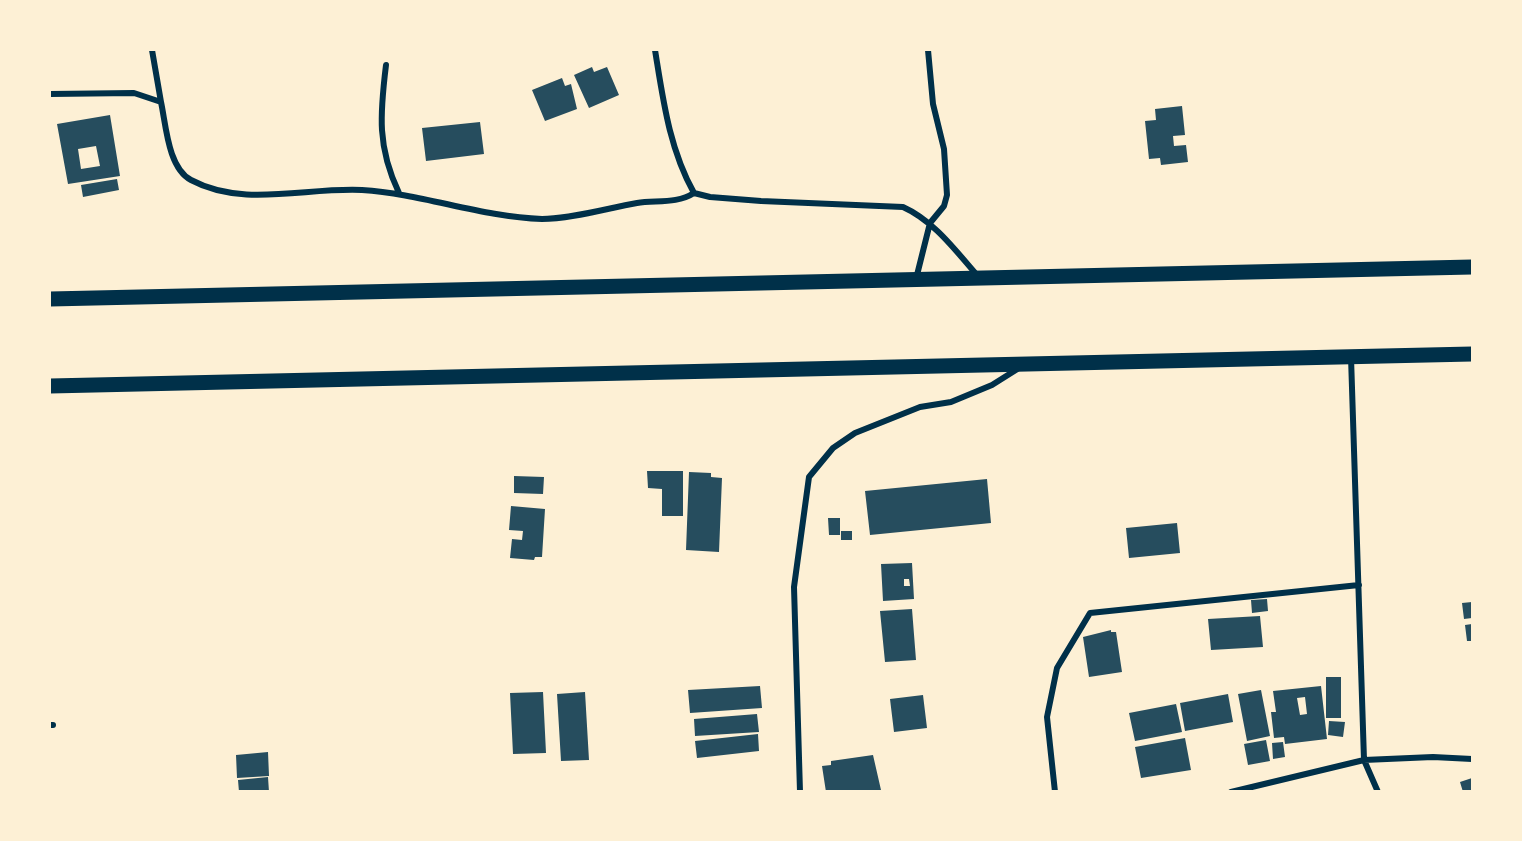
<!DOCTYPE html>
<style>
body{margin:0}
#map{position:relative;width:1522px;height:841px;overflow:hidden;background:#fdf0d5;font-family:Roboto,sans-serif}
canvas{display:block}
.frame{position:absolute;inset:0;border:51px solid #fdf0d5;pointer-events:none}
</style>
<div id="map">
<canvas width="1522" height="841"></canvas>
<div class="frame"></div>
</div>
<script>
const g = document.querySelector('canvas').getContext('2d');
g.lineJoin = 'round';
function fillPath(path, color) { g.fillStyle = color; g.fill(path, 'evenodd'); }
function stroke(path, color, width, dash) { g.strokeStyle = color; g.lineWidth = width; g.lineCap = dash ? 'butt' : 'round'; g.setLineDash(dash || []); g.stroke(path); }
fillPath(new Path2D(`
 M 592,67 L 594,72 L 607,67 L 619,95 L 589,108 L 574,75 Z
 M 562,78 L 565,86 L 571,84 L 577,109 L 545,121 L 532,90 Z
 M 1182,106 L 1185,135 L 1173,136 L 1174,146 L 1186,145 L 1188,162 L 1161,165 L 1160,158 L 1149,159 L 1145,121 L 1156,120 L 1155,109 Z
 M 110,115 L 120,176 L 68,184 L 57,124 ZM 96,146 L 100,166 L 81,169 L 78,149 Z
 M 480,122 L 484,154 L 426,161 L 422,128 Z
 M 117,179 L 119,190 L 83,197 L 81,185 Z
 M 647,471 L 683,471 L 683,516 L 662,516 L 662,489 L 648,488 Z
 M 689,472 L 711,473 L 711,477 L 722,478 L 719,552 L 686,550 Z
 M 514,476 L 544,477 L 543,494 L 514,493 Z
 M 987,479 L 991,523 L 870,535 L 865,491 Z
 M 511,506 L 545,509 L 542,557 L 535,557 L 534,560 L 510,558 L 512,539 L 522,540 L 523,531 L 509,530 Z
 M 828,518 L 840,518 L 840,535 L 829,535 Z
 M 1177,523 L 1180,553 L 1129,558 L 1126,528 Z
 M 841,531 L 852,531 L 852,540 L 841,540 Z
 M 912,563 L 914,599 L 883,601 L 881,564 ZM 904,579 L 909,579 L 910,586 L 904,586 Z
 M 1267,599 L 1268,611 L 1252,613 L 1251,600 Z
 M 1472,602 L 1472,618 L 1464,619 L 1462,603 Z
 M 912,609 L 916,660 L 885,662 L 880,611 Z
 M 1260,616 L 1263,647 L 1211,650 L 1208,619 Z
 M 1472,624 L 1472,641 L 1467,641 L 1465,625 Z
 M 1111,630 L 1111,632 L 1116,632 L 1122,672 L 1089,677 L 1083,637 Z
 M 1326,677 L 1341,677 L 1341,718 L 1326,718 Z
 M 760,686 L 762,708 L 690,713 L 688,690 Z
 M 1321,686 L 1327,739 L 1285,744 L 1284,737 L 1274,738 L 1271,712 L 1276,712 L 1273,691 ZM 1305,697 L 1307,714 L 1300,715 L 1297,698 Z
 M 1261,690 L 1270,736 L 1247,741 L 1238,694 Z
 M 543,692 L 546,753 L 513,754 L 510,693 Z
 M 585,692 L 589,760 L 561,761 L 557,694 Z
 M 1228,694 L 1233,722 L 1185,731 L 1180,703 Z
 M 923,695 L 927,728 L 894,732 L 890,699 Z
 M 1176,704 L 1182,732 L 1135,741 L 1129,713 Z
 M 757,714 L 759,732 L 695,736 L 694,719 Z
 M 1329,721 L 1345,722 L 1343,737 L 1328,735 Z
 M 758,734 L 759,751 L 697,758 L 695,741 Z
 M 1185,738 L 1191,770 L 1141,778 L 1135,747 Z
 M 1266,740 L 1270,761 L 1248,765 L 1244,744 Z
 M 1283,742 L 1285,757 L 1273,759 L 1272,743 Z
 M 268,752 L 269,776 L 237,778 L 236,755 Z
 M 873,755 L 881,790 L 826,792 L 822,766 L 831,765 L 831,761 Z
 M 268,777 L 269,792 L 239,792 L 238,780 Z
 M 1472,778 L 1472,792 L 1463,792 L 1460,782 Z`), '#264d5e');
stroke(new Path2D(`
 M 152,50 L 161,102
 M 655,50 C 663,99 669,148 694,193 L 710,197 L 761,201 L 903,207 C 934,221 955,250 977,275
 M 386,65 C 380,114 377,147 399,193
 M 50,94 L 134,93 L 161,102 C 166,125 168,168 191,180 C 243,208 306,187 362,190 C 423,194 481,217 542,219 C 571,219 608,208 637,203 C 656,200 677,204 694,193
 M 916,279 L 930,223 L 944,206 L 947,195 L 944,149 L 933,104 L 928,50
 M 1351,357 L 1364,760 L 1378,792
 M 50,725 L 53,725
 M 800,792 L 794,587 L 809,477 L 833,448 L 855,433 L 920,407 L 951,402 L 992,385 L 1019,368
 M 1055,792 L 1047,717 L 1057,668 L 1090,613 L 1359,585
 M 1231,792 L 1364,760 L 1433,757 L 1472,759`), '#003049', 6);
stroke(new Path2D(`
 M 50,299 L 1472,267
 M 50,386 L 1472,354`), '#003049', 15);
</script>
